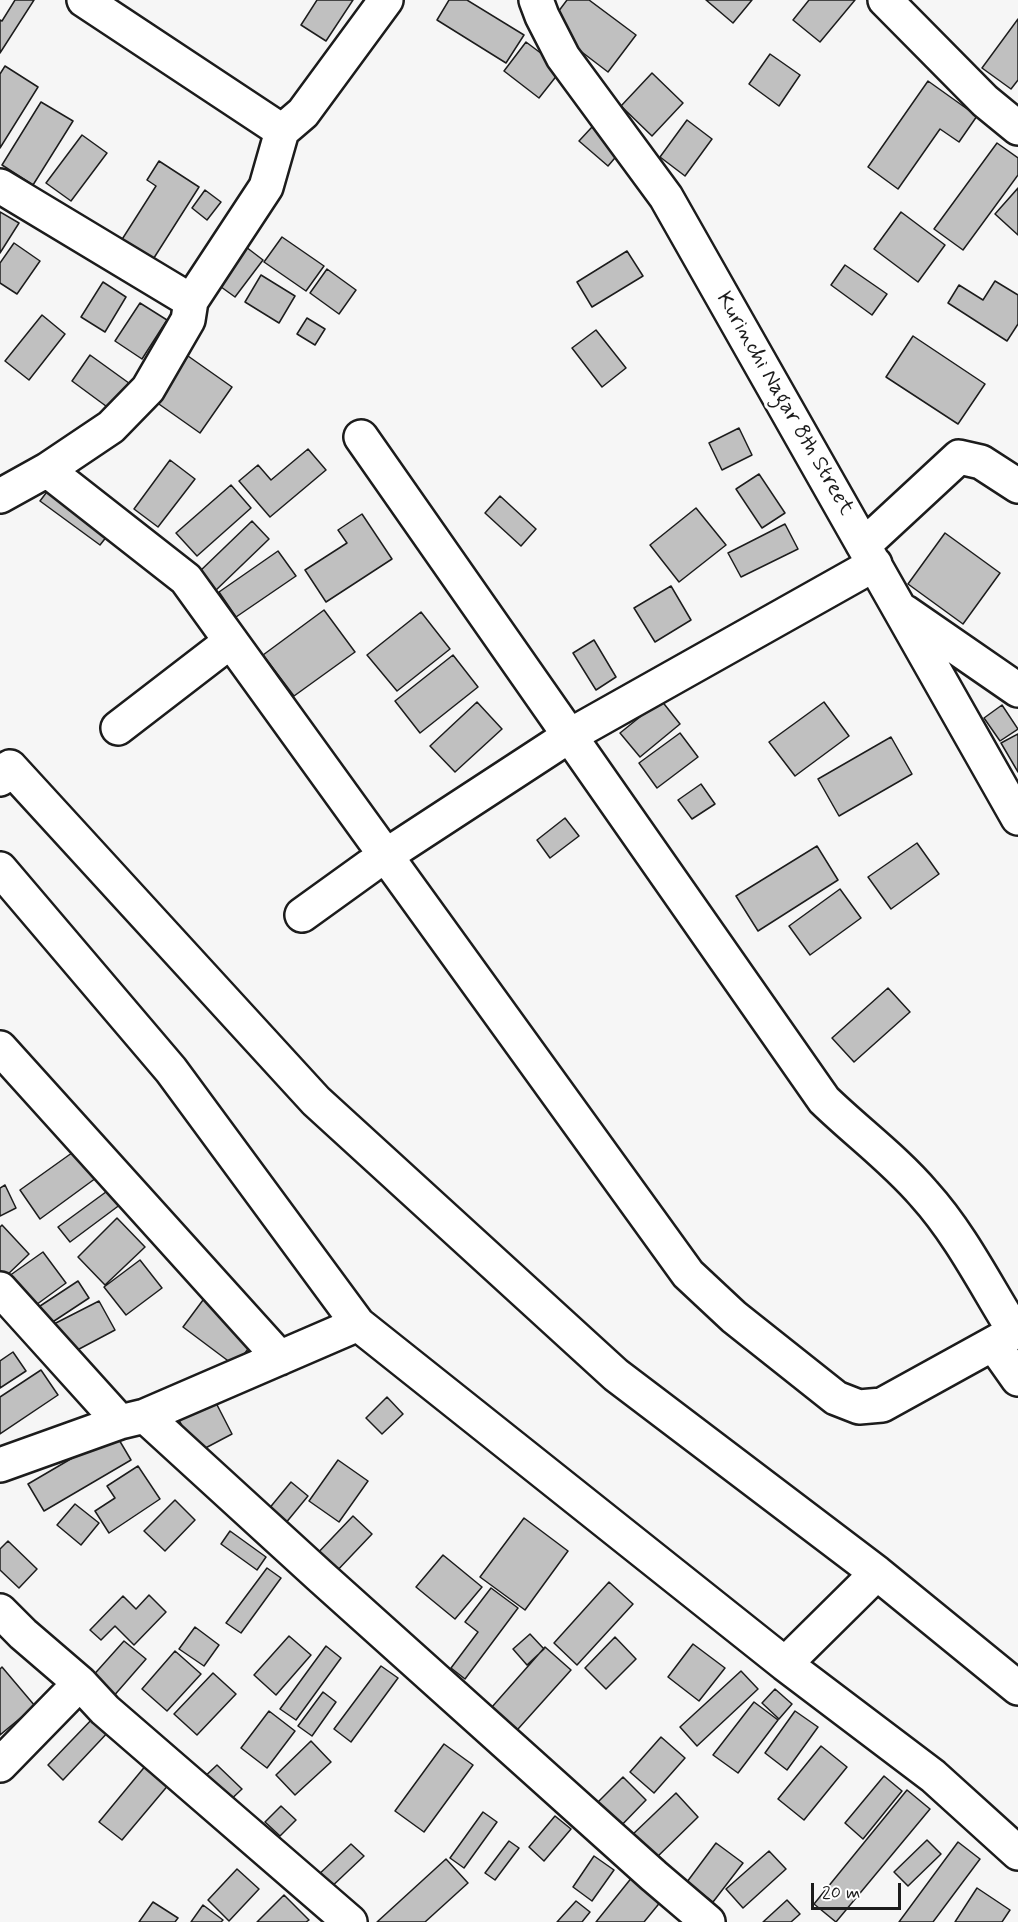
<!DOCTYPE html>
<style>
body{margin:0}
#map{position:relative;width:1018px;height:1922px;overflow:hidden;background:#f6f6f6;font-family:Mynerve,sans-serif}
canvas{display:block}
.scale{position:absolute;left:811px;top:1883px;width:90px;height:27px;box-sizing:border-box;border:3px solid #1c1c1c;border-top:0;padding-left:8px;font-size:18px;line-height:21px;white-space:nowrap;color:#1c1c1c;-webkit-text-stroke:4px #fff;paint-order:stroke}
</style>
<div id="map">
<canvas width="1018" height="1922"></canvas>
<div class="scale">20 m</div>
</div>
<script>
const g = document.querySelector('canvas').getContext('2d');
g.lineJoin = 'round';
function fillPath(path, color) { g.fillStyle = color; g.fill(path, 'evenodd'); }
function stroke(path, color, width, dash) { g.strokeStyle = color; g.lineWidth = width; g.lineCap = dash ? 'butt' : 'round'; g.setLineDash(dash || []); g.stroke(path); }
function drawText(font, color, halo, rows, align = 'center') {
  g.font = font + ' Mynerve,sans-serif'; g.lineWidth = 6; g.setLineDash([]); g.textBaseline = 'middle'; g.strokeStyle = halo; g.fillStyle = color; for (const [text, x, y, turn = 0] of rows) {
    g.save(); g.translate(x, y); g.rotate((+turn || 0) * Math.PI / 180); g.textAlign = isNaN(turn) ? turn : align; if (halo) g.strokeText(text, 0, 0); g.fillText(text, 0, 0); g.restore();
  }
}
const building = new Path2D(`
 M 15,0 L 34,0 L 0,53 L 0,20 L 2,21 Z
 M 317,0 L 353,0 L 326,41 L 301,25 Z
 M 449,0 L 467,0 L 524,35 L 506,63 L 437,20 Z
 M 567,0 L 589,0 L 636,35 L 608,72 L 566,40 L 571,34 L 552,20 Z
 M 706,0 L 752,0 L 733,23 Z
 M 809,0 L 855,0 L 820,42 L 793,20 Z
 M 1018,19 L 1018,80 L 1011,89 L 982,68 Z
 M 526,42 L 562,69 L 539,98 L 504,71 Z
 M 770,54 L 800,75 L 779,106 L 749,84 Z
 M 5,66 L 38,87 L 0,148 L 0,74 Z
 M 652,73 L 683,103 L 652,136 L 621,106 Z
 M 928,81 L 977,116 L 959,142 L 940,129 L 898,189 L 868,167 Z
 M 41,102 L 73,121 L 33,185 L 2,165 Z
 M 687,120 L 712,139 L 685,176 L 660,157 Z
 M 592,127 L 620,152 L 608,166 L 579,141 Z
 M 82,135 L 107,153 L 71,201 L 46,183 Z
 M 997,143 L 1018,158 L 1018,175 L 963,250 L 934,229 Z
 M 159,161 L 199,187 L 152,261 L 121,241 L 156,186 L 147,180 Z
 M 1018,188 L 1018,235 L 995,214 Z
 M 205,190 L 221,202 L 207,220 L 192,208 Z
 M 0,212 L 19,223 L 0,253 Z
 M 901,212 L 945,245 L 918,282 L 874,249 Z
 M 282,237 L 324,266 L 306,291 L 264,262 Z
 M 14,243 L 40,261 L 17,294 L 0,283 L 0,263 Z
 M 246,247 L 263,260 L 235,297 L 217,284 Z
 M 627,251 L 643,276 L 592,307 L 577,282 Z
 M 845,265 L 887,294 L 872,315 L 831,285 Z
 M 327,269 L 356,290 L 339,314 L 310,293 Z
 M 261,275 L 295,296 L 279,323 L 245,302 Z
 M 995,281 L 1018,295 L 1018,324 L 1007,341 L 948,303 L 959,285 L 983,300 Z
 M 103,282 L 126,297 L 105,332 L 81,317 Z
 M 140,303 L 167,320 L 142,359 L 115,341 Z
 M 42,315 L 65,334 L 29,380 L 5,361 Z
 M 307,318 L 325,329 L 315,345 L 297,334 Z
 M 596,330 L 626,368 L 602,387 L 572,348 Z
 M 913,336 L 985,384 L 958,424 L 886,377 Z
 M 90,355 L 133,386 L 114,412 L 72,381 Z
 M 188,356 L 232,387 L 200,433 L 156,402 Z
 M 739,428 L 752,455 L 722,470 L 709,443 Z
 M 308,449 L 326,470 L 270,517 L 239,481 L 258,465 L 271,480 Z
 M 170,460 L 195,479 L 158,527 L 134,509 Z
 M 759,474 L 785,513 L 762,528 L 736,489 Z
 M 55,481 L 115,526 L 100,545 L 40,501 Z
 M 231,485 L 251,508 L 197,556 L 176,533 Z
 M 500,496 L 536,529 L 521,546 L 485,513 Z
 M 696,508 L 726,545 L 679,582 L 650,545 Z
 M 362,514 L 392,559 L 326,602 L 305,570 L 347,543 L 338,530 Z
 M 252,521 L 269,539 L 215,591 L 198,573 Z
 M 785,524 L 798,549 L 741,577 L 728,553 Z
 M 945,533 L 1000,573 L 963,624 L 908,584 Z
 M 278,551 L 296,576 L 236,617 L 219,592 Z
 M 671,586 L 691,620 L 655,642 L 634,608 Z
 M 324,610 L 355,652 L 294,696 L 263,655 Z
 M 421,612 L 450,649 L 397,691 L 367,655 Z
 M 594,640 L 616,677 L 596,690 L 573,653 Z
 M 453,655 L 478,687 L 420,733 L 395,701 Z
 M 661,700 L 680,724 L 640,757 L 620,733 Z
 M 477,702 L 502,729 L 455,772 L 430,746 Z
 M 824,702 L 849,736 L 795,776 L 769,742 Z
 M 1002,705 L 1018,729 L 1000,741 L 984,718 Z
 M 680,733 L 698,757 L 657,788 L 639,763 Z
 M 1018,734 L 1018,772 L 1001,743 Z
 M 891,737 L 912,774 L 839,816 L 818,779 Z
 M 701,784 L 715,804 L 692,819 L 678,800 Z
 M 565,818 L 579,836 L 550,858 L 537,840 Z
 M 917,843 L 939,874 L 891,909 L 868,877 Z
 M 817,846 L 838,880 L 758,931 L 736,896 Z
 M 840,889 L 861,918 L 810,955 L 789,926 Z
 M 888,988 L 910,1012 L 854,1062 L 832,1038 Z
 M 76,1150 L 96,1178 L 40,1219 L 20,1190 Z
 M 5,1185 L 16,1208 L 0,1216 L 0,1188 Z
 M 110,1189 L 121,1204 L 70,1242 L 58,1227 Z
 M 117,1218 L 145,1247 L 105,1285 L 78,1257 Z
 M 2,1225 L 29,1254 L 5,1277 L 0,1272 L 0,1227 Z
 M 43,1252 L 66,1283 L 25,1313 L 2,1281 Z
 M 140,1260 L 162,1288 L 126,1315 L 104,1287 Z
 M 78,1281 L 89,1298 L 42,1329 L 31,1312 Z
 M 206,1296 L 258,1336 L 235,1366 L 183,1327 Z
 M 99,1301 L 115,1330 L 66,1356 L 50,1326 Z
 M 13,1352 L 26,1371 L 0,1388 L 0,1361 Z
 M 41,1370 L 58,1395 L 0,1434 L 0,1397 Z
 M 213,1397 L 232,1434 L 196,1453 L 177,1416 Z
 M 387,1397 L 403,1414 L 382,1434 L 366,1418 Z
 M 115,1433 L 131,1460 L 44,1511 L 28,1484 Z
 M 338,1460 L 368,1481 L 339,1522 L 309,1501 Z
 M 138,1466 L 160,1499 L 109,1533 L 95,1511 L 115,1498 L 107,1486 Z
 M 291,1482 L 308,1496 L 280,1530 L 263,1516 Z
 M 175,1500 L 195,1520 L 165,1551 L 144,1531 Z
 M 75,1504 L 99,1523 L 81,1545 L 57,1525 Z
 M 353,1516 L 372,1534 L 333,1575 L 314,1557 Z
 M 524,1518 L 568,1551 L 525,1610 L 480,1577 Z
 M 230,1531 L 266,1557 L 257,1570 L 221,1544 Z
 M 8,1541 L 37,1569 L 19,1588 L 0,1570 L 0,1549 Z
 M 443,1555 L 482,1587 L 455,1619 L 416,1587 Z
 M 267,1568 L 281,1578 L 241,1633 L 226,1623 Z
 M 609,1582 L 633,1604 L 577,1665 L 554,1643 Z
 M 491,1588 L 518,1608 L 465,1679 L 451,1668 L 478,1632 L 465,1622 Z
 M 149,1595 L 166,1612 L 134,1645 L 115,1626 L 101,1640 L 90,1630 L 123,1596 L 136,1609 Z
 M 195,1627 L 219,1645 L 204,1666 L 179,1649 Z
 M 530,1634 L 544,1649 L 527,1665 L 513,1649 Z
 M 289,1636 L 311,1655 L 276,1695 L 254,1675 Z
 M 615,1637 L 636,1659 L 606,1689 L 585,1668 Z
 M 124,1641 L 146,1659 L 112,1698 L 90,1679 Z
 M 693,1644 L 725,1668 L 699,1701 L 668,1677 Z
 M 326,1646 L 341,1658 L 296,1720 L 280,1709 Z
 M 545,1647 L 571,1670 L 509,1739 L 484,1716 Z
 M 175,1651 L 201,1674 L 167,1711 L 142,1689 Z
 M 381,1666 L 398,1678 L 351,1742 L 334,1729 Z
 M 2,1667 L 35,1706 L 0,1735 L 0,1669 Z
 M 741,1671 L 758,1689 L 697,1746 L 680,1727 Z
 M 213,1673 L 236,1694 L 197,1735 L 174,1714 Z
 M 775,1689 L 792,1704 L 779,1719 L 762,1703 Z
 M 323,1692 L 336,1702 L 312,1736 L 298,1726 Z
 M 754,1702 L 778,1720 L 738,1773 L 713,1755 Z
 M 269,1711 L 295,1731 L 267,1768 L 241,1748 Z
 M 795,1711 L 818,1727 L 787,1770 L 765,1753 Z
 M 96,1715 L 111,1729 L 63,1780 L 48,1765 Z
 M 661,1737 L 685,1758 L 654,1793 L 630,1772 Z
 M 311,1741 L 331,1762 L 295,1795 L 276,1775 Z
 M 444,1744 L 473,1765 L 424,1832 L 395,1811 Z
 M 821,1746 L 847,1767 L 804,1820 L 778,1799 Z
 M 147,1764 L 170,1783 L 122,1840 L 99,1822 Z
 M 217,1765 L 242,1789 L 225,1805 L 200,1781 Z
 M 884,1776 L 902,1791 L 863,1839 L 845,1823 Z
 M 623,1777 L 646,1800 L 615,1832 L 592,1808 Z
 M 907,1790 L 930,1809 L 836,1922 L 814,1904 Z
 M 676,1793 L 698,1817 L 654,1860 L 631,1836 Z
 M 281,1806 L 296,1820 L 280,1836 L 265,1822 Z
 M 483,1812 L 497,1822 L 464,1868 L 450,1858 Z
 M 555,1816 L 571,1829 L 544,1861 L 529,1847 Z
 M 927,1840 L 941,1854 L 908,1886 L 894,1872 Z
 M 509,1841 L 519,1848 L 495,1880 L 485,1873 Z
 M 958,1842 L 980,1859 L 933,1922 L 899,1922 Z
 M 716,1843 L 743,1863 L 713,1902 L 687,1882 Z
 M 351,1844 L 364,1856 L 327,1891 L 315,1878 Z
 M 769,1851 L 786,1869 L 743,1908 L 726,1889 Z
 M 594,1856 L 614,1870 L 592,1901 L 573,1887 Z
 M 446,1859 L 468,1883 L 425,1922 L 377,1922 Z
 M 237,1869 L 259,1889 L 229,1921 L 208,1900 Z
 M 633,1876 L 662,1900 L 644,1922 L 596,1922 Z
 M 977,1888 L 1010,1910 L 1002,1922 L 955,1922 Z
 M 284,1895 L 309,1920 L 306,1922 L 257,1922 Z
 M 787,1900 L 800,1914 L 791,1922 L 763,1922 Z
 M 576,1901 L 590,1912 L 582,1922 L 557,1922 Z
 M 153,1902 L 178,1918 L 175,1922 L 139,1922 Z
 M 203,1905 L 223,1920 L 221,1922 L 191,1922 Z`);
fillPath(building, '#c0c0c0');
stroke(building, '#1c1c1c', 1.5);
const minor = new Path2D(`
 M 84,0 L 282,131
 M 536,0 L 542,16 L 563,57 L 666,197 L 1018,818
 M 885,0 L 985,101 L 1018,128
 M 0,186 L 191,301
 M 361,437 L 824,1100 C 857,1132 894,1159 924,1194 C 961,1235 986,1286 1015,1332
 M 47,470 L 186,579 L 688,1274 L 734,1317 L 836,1398 L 859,1407 L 882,1405 L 1018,1330
 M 0,496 L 47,470 L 111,427 L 148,389 L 188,320 L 191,301 L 266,187 L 282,131 L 303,113 L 386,0
 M 862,543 L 864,545 L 959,457 L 981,462 L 1018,486
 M 905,612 L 1018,690
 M 118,728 L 231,641
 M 0,779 L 10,767 L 316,1101 L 616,1375 L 877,1573 L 1018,1688
 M 0,869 L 171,1070 L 358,1324 L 785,1664 L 933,1776 L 1018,1853
 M 302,915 L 370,866 L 569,736 L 875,564
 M 0,1048 L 280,1358
 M 0,1289 L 120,1422
 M 994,1345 L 1018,1379
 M 145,1416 L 320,1576 L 654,1876 L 708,1922
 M 0,1465 L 120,1422 L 145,1416 L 358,1324
 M 0,1611 L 23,1634 L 80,1683 L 105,1710 L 350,1922
 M 785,1664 L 877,1573
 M 0,1765 L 80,1683`);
stroke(minor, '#1c1c1c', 38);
stroke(minor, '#fff', 33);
drawText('22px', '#1c1c1c', '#fff', [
 ["Kurinchi Nagar 8th Street",784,404,60]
]);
</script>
